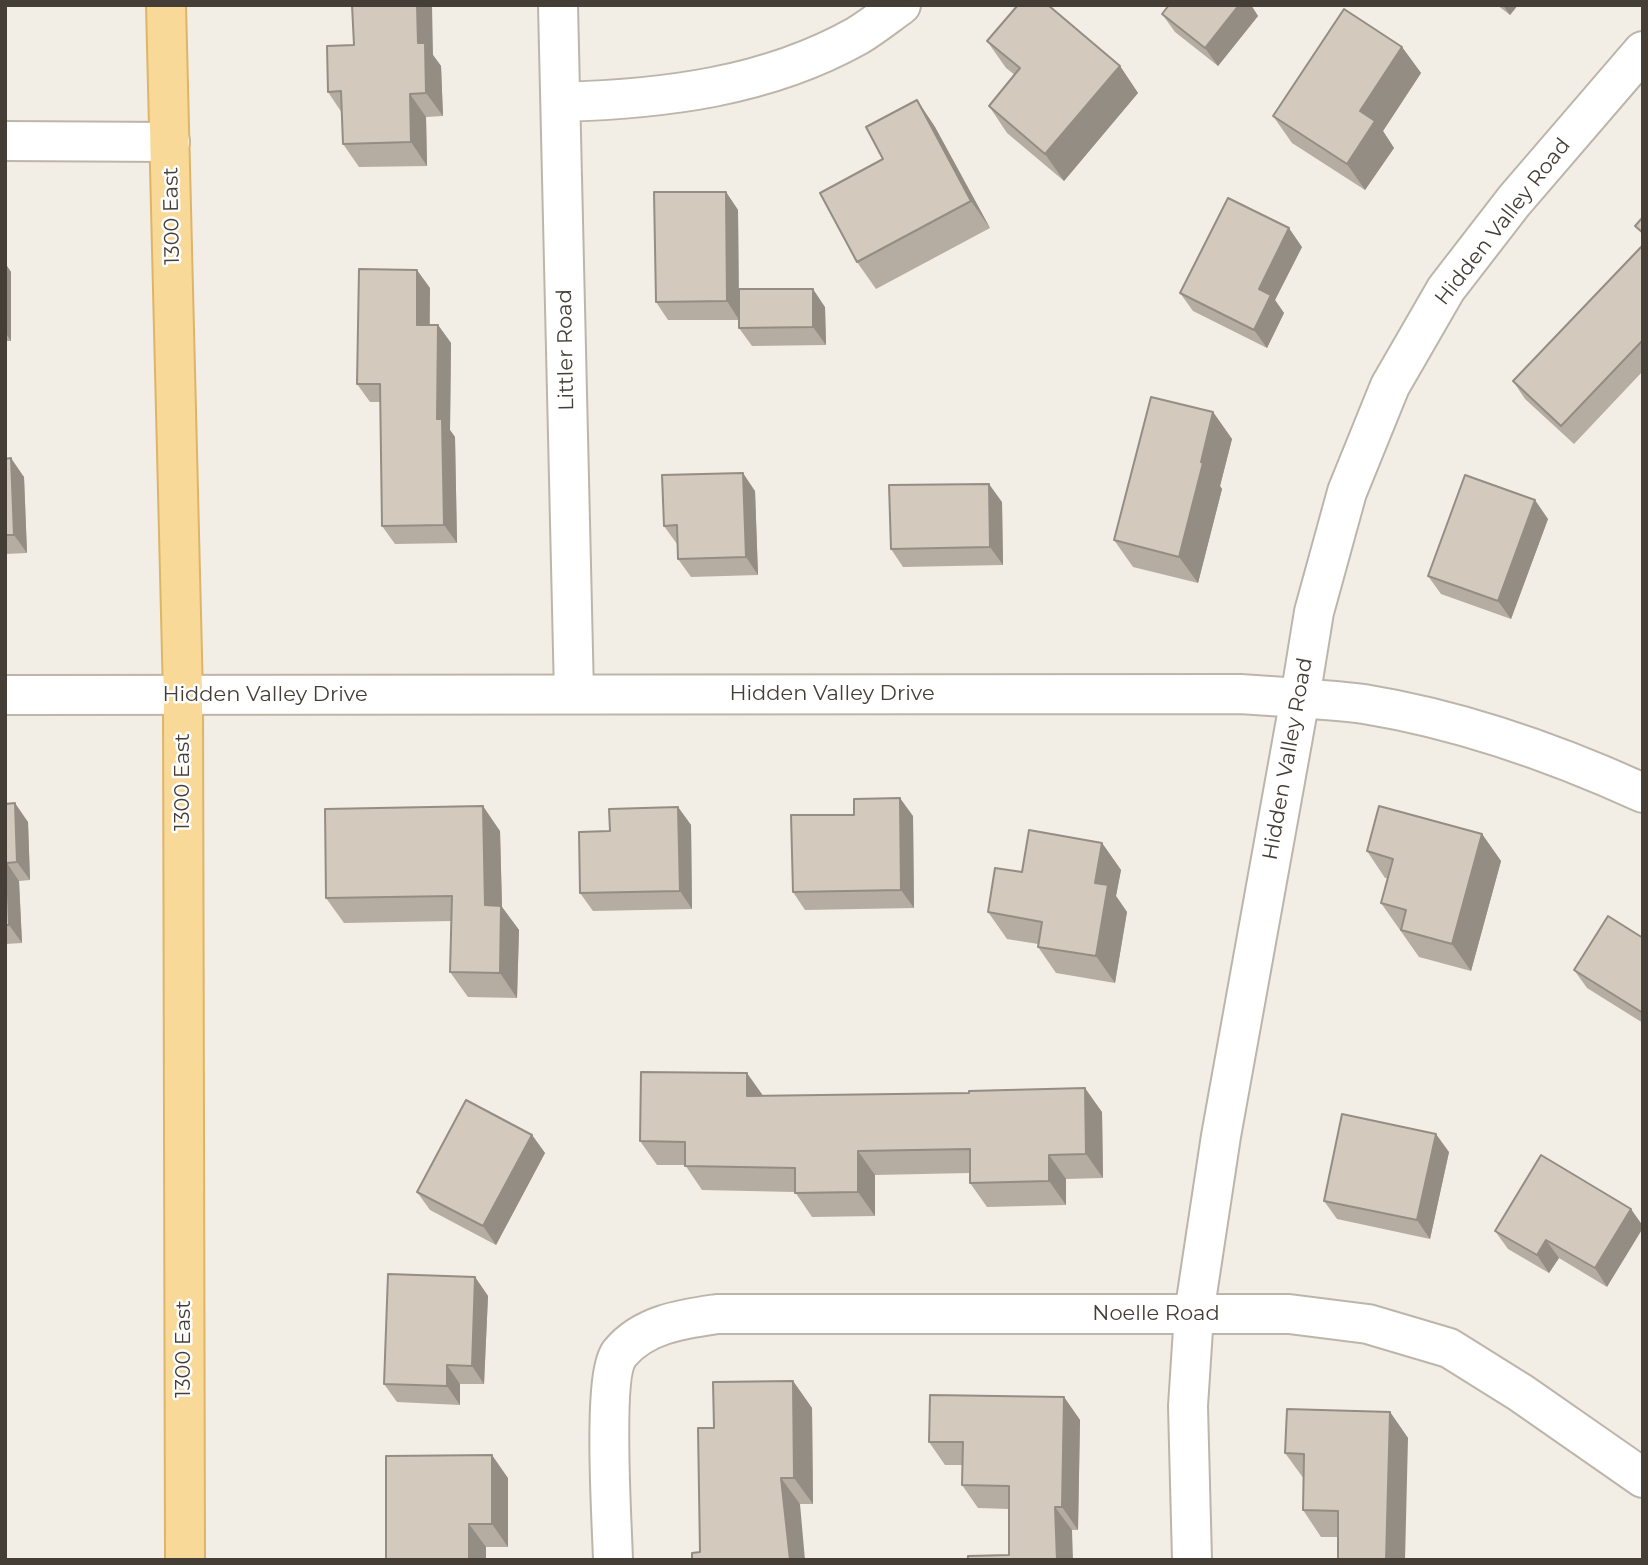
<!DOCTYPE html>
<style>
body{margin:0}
#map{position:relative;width:1648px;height:1565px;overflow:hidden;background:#f2eee6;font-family:Montserrat,sans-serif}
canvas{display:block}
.frame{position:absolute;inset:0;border:7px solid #443e36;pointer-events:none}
</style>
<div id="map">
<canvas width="1648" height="1565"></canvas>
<div class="frame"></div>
</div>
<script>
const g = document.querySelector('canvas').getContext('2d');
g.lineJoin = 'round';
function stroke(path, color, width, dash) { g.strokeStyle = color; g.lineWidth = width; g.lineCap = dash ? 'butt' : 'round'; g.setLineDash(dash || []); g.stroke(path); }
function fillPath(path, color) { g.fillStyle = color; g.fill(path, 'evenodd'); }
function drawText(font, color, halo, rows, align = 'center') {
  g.font = font + ' Montserrat,sans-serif'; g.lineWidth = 5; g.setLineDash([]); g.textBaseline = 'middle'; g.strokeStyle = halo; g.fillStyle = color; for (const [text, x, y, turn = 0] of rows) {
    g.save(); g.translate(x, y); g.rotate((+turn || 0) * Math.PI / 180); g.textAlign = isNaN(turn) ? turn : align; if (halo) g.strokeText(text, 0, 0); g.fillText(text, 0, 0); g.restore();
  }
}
const minor = new Path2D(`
 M 558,5 L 574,694
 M 561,102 C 663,99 766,87 857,36 C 872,27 887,15 901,5
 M 5,141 L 170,142
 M 613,1560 C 612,1523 602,1375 620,1353 C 644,1324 683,1319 717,1314 L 1289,1314 L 1368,1324 L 1449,1348 L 1521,1393 L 1643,1478
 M 1192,1560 L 1188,1406 L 1194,1314 L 1221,1136 L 1300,698 C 1321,700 1343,701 1364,704 C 1462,720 1553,752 1643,793`);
const tertiary = new Path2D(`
 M 5,695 L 1240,694 L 1300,698 L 1314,612 L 1347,492 L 1390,386 L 1446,289 L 1514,201 L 1643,51`);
const primary = new Path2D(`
 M 166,5 L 183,695 L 185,1560`);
stroke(minor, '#bdb5a9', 42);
stroke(tertiary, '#bdb5a9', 42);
stroke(primary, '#ddb569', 42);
stroke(minor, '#fff', 38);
stroke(tertiary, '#fff', 38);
stroke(primary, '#f9d998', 38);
fillPath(new Path2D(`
 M 1169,5 L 1251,5 L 1258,16 L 1218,66 L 1175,32 L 1162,14 Z
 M 1497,5 L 1518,5 L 1510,15 Z
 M 987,41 L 1120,66 L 1138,93 L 1064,181 L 1007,133 L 989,106 L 1015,75 L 1006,68 Z
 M 1402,47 L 1421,73 L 1383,131 L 1394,148 L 1365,190 L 1292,143 L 1273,116 Z
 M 433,55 L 441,66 L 443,116 L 426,117 L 427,166 L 359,167 L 343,144 L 342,113 L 328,92 Z
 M 917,100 L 935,127 L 990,228 L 876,289 L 857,262 Z
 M 726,192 L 738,210 L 739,303 L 825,307 L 826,345 L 752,346 L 739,328 L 739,320 L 668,320 L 656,302 Z
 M 1643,245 L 1643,371 L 1574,444 L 1525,399 L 1513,381 Z
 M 1302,247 L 1275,300 L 1284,313 L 1267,348 L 1193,311 L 1180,293 Z
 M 5,263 L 11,272 L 11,341 L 5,341 Z
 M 430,288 L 430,325 L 438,325 L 451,343 L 450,430 L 455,437 L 457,543 L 395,544 L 382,526 L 380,402 L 370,402 L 357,384 Z
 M 1213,412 L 1232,439 L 1220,486 L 1222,489 L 1198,583 L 1133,567 L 1114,540 Z
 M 5,459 L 24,477 L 27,553 L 5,554 Z
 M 755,491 L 758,575 L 691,577 L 678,559 L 677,544 L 664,526 Z
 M 1002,502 L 1003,565 L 903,567 L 891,549 Z
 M 1548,519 L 1511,619 L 1441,594 L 1428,576 Z
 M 5,804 L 28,822 L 30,880 L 19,881 L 22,943 L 5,944 Z
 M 678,807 L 691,825 L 692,909 L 593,911 L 580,893 L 610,831 Z
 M 854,815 L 913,816 L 914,908 L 805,910 L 793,892 Z
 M 500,831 L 502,907 L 519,930 L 517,998 L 468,997 L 450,972 L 452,921 L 344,923 L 326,898 Z
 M 1482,834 L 1501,861 L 1471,971 L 1419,957 L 1381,903 L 1387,878 L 1385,878 L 1367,851 Z
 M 1102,843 L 1121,870 L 1116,896 L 1127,912 L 1115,983 L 1056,973 L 1038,947 L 1038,944 L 1007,939 L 988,912 L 1022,872 Z
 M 1643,938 L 1643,1023 L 1587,988 L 1574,970 Z
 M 763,1095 L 1102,1112 L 1103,1178 L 1066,1179 L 1066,1205 L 987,1207 L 970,1183 L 970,1173 L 875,1175 L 875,1216 L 812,1217 L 795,1192 L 702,1190 L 685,1165 L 657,1165 L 640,1141 Z
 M 532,1135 L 545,1153 L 496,1245 L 430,1210 L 417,1192 Z
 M 1449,1152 L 1430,1239 L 1337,1219 L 1324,1201 Z
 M 1541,1155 L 1607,1287 L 1559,1258 L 1549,1273 L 1508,1249 L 1495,1231 Z
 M 475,1277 L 488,1296 L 484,1384 L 460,1384 L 460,1405 L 397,1402 L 384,1384 Z
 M 793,1381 L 812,1408 L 813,1504 L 800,1504 L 714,1428 Z
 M 1064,1397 L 1080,1420 L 1078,1530 L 1072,1530 L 1009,1509 L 978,1508 L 962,1485 L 963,1465 L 945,1465 L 929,1442 Z
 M 1390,1412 L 1408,1438 L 1338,1537 L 1321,1537 L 1303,1510 L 1304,1479 L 1285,1453 Z
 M 508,1478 L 508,1547 L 486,1547 L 486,1560 L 386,1560 Z`), '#b5ada2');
fillPath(new Path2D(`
 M 417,5 L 432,5 L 433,55 L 441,66 L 443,116 L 426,93 L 418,43 Z
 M 1239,5 L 1251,5 L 1258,16 L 1218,66 L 1205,48 Z
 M 1503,5 L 1518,5 L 1510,15 Z
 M 1402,47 L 1421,73 L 1383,131 L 1394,148 L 1365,190 L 1347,164 L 1360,111 Z
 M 1120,66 L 1138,93 L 1064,181 L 1045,154 Z
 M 410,94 L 426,117 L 427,166 L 411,142 Z
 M 917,100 L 935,127 L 990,228 L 971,201 Z
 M 726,192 L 738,210 L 739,320 L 727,301 Z
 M 1289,228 L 1302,247 L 1275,300 L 1284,313 L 1267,348 L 1254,330 L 1259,289 Z
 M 5,263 L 11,272 L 11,341 L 5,332 Z
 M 417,270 L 430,288 L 429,343 L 417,325 Z
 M 813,289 L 825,307 L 826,345 L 813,327 Z
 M 438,325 L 451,343 L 450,430 L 455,437 L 457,543 L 444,525 L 437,419 Z
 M 1213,412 L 1232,439 L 1220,486 L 1222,489 L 1198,583 L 1179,557 L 1201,462 Z
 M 11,458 L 24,477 L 27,553 L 14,535 Z
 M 743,473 L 755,491 L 758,575 L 746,557 Z
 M 989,484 L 1002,502 L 1003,565 L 990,547 Z
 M 1535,500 L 1548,519 L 1511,619 L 1498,601 Z
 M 900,798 L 913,816 L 914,908 L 901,890 Z
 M 15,803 L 28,822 L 30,880 L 17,862 Z
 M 483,806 L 500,831 L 502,907 L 519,930 L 517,998 L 500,973 L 485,905 Z
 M 678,807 L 691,825 L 692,909 L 680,891 Z
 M 1482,834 L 1501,861 L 1471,971 L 1452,944 Z
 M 1102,843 L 1121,870 L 1116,896 L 1127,912 L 1115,983 L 1096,956 L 1095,883 Z
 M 7,863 L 19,881 L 22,943 L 9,925 Z
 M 747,1073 L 764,1097 L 747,1096 Z
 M 1085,1088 L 1102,1112 L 1103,1178 L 1086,1154 Z
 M 1436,1134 L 1449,1152 L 1430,1239 L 1417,1220 Z
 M 532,1135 L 545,1153 L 496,1245 L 483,1226 Z
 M 858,1151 L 875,1175 L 875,1216 L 858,1192 Z
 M 1049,1155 L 1066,1179 L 1066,1205 L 1049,1181 Z
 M 1631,1209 L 1643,1226 L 1643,1228 L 1607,1287 L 1595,1268 Z
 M 1546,1240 L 1559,1258 L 1549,1273 L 1537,1255 Z
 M 475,1277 L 488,1296 L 484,1384 L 472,1366 Z
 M 447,1365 L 460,1384 L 460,1405 L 447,1386 Z
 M 793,1381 L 812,1408 L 813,1504 L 794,1478 Z
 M 1064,1397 L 1080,1420 L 1078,1530 L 1062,1507 Z
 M 1390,1412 L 1408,1438 L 1405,1560 L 1386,1560 Z
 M 492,1455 L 508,1478 L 508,1547 L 492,1524 Z
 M 781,1478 L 800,1504 L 805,1560 L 790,1560 Z
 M 1055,1507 L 1072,1530 L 1073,1560 L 1057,1560 Z
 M 469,1524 L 486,1547 L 486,1560 L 469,1560 Z`), '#948d84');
const building = new Path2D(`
 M 352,5 L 417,5 L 418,43 L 425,43 L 426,93 L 410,94 L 411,142 L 343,144 L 341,91 L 328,92 L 327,46 L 354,45 Z
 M 1018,5 L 1048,5 L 1120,66 L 1045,154 L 989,106 L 1020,68 L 987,41 Z
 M 1169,5 L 1239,5 L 1205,48 L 1162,14 Z
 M 1344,9 L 1402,47 L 1360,111 L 1375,121 L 1347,164 L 1273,116 Z
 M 917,100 L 971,201 L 857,262 L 820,193 L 883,159 L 866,127 Z
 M 654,192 L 726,192 L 727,301 L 656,302 Z
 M 1228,198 L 1289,228 L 1259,289 L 1271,295 L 1254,330 L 1180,293 Z
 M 1643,217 L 1643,233 L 1635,226 Z
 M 1643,245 L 1643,340 L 1561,426 L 1513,381 Z
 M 359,269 L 417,270 L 417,325 L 438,325 L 437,419 L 442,419 L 444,525 L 382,526 L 380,384 L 357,384 Z
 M 739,289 L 813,289 L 813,327 L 739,328 Z
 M 1151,397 L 1213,412 L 1201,462 L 1203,463 L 1179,557 L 1114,540 Z
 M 11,458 L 14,535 L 5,535 L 5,459 Z
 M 743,473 L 746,557 L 678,559 L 677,525 L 664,526 L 662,475 Z
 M 1465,475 L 1535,500 L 1498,601 L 1428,576 Z
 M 989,484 L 990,547 L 891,549 L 889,485 Z
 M 900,798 L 901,890 L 793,892 L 791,815 L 854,815 L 854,799 Z
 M 15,803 L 17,862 L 7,863 L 9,925 L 5,925 L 5,804 Z
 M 483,806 L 485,905 L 501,906 L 500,973 L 450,972 L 452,896 L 326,898 L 325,809 Z
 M 1379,806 L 1482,834 L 1452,944 L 1401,930 L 1406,910 L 1381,903 L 1393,859 L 1367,851 Z
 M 678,807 L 680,891 L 580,893 L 579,832 L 610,831 L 609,809 Z
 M 1029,830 L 1102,843 L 1095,883 L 1108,885 L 1096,956 L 1038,947 L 1042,922 L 988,912 L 995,868 L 1022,872 Z
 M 1608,916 L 1643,938 L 1643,1013 L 1574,970 Z
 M 641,1072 L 747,1073 L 747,1096 L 969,1093 L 969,1091 L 1085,1088 L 1086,1154 L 1049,1155 L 1049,1181 L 970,1183 L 970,1149 L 858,1151 L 858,1192 L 795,1193 L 795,1168 L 685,1166 L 685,1142 L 640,1141 Z
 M 466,1100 L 532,1135 L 483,1226 L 417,1192 Z
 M 1342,1114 L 1436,1134 L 1417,1220 L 1324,1201 Z
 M 1541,1155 L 1631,1209 L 1595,1268 L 1546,1240 L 1537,1255 L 1495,1231 Z
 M 388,1274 L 475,1277 L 472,1366 L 447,1365 L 447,1386 L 384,1384 Z
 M 793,1381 L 794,1478 L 781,1478 L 790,1560 L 692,1560 L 692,1553 L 700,1552 L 698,1428 L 714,1428 L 713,1382 Z
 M 930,1395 L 1064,1397 L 1062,1507 L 1055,1507 L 1057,1560 L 968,1560 L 968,1556 L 1009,1555 L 1009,1486 L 962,1485 L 963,1442 L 929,1442 Z
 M 1287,1409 L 1390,1412 L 1386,1560 L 1338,1560 L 1338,1511 L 1303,1510 L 1304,1454 L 1285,1453 Z
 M 492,1455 L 492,1524 L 469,1524 L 469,1560 L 386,1560 L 386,1456 Z`);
fillPath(building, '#d3c9bc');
stroke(building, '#948d84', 2);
drawText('21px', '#443e36', '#fff', [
 ["1300 East",172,216,-91],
 ["Hidden Valley Road",1503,222,-52],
 ["Littler Road",566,350,-91],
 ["Hidden Valley Drive",832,694],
 ["Hidden Valley Drive",265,695],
 ["Hidden Valley Road",1288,759,-80],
 ["1300 East",183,782,-90],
 ["Noelle Road",1156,1314],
 ["1300 East",184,1349,-90]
]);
</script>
